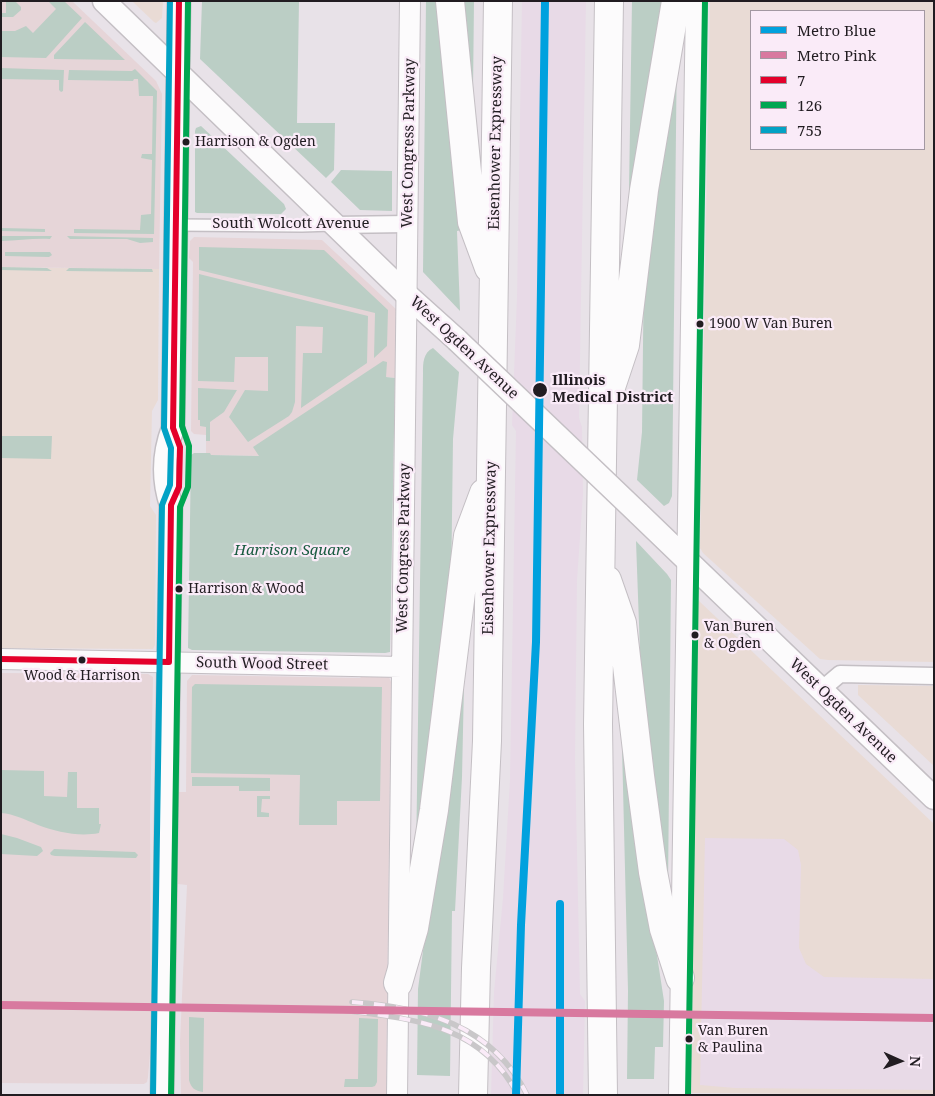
<!DOCTYPE html>
<style>
body{margin:0}
#map{position:relative;width:935px;height:1096px;overflow:hidden;background:#e8e2e8;font-family:"Noto Serif",serif}
canvas{display:block}
.frame{position:absolute;inset:0;border:2px solid #211c21;pointer-events:none}
.legend{position:absolute;left:750px;top:10px;width:175px;height:140px;box-sizing:border-box;background:#faebf8;border:1px solid #a398a2;margin:0;padding:6px 9px;list-style:none;font-size:15px;color:#211c21}
.legend li{display:flex;align-items:center;gap:10px;height:25px}
.legend b{width:25px;border:1px solid #a398a2}
.north{position:absolute;left:875px;top:1036px;width:50px;height:50px;-webkit-text-stroke:4px #faebf8;paint-order:stroke;rotate:92deg;font-size:14px;font-weight:700;line-height:20px;text-align:center;color:#211c21}
.north::after{content:'';display:block;margin:auto;width:18px;height:22px;background:#211c21;clip-path:polygon(50% 0,100% 100%,50% 72%,0 100%)}
</style>
<div id="map">
<canvas width="935" height="1096"></canvas>
<div class="frame"></div>
<ul class="legend">
<li><b style="height:6px;background:#00a1de"></b>Metro Blue</li>
<li><b style="height:6px;background:#d8799f"></b>Metro Pink</li>
<li><b style="height:6px;background:#e4002b"></b>7</li>
<li><b style="height:6px;background:#00a651"></b>126</li>
<li><b style="height:6px;background:#02a2c5"></b>755</li>
</ul>
<div class="north">N</div>
</div>
<script>
const g = document.querySelector('canvas').getContext('2d');
g.lineJoin = 'round';
function fillPath(path, color) { g.fillStyle = color; g.fill(path, 'evenodd'); }
function stroke(path, color, width, dash) { g.strokeStyle = color; g.lineWidth = width; g.lineCap = dash ? 'butt' : 'round'; g.setLineDash(dash || []); g.stroke(path); }
function drawText(font, color, halo, rows, align = 'center') {
  g.font = font + ' "Noto Serif",serif'; g.lineWidth = 4.5; g.setLineDash([]); g.textBaseline = 'middle'; g.strokeStyle = halo; g.fillStyle = color; for (const [text, x, y, turn = 0] of rows) {
    g.save(); g.translate(x, y); g.rotate((+turn || 0) * Math.PI / 180); g.textAlign = isNaN(turn) ? turn : align; if (halo) g.strokeText(text, 0, 0); g.fillText(text, 0, 0); g.restore();
  }
}
fillPath(new Path2D(`
 M 132,1 L 163,1 L 162,18 L 156,23 L 154,22 Z
 M 710,1 L 934,1 L 934,662 L 828,660 L 820,659 L 703,553 L 700,548 ZM 751,11 L 924,11 L 924,149 L 751,149 Z
 M 1,267 L 159,269 L 158,400 L 152,411 L 150,506 L 156,515 L 155,645 L 153,649 L 1,648 Z
 M 698,600 L 934,824 L 934,1095 L 691,1093 Z
 M 858,685 L 934,686 L 934,766 L 858,695 Z`), '#e9dbd5');
fillPath(new Path2D(`
 M 522,1 L 586,1 L 579,418 L 582,427 L 583,494 L 577,580 L 575,758 L 580,994 L 585,1001 L 583,1095 L 491,1095 L 494,992 L 503,898 L 510,780 L 516,431 L 512,425 L 517,297 Z
 M 705,838 L 784,839 L 798,850 L 801,865 L 799,948 L 806,964 L 824,977 L 934,979 L 934,1090 L 735,1088 L 700,1085 Z`), '#e8dae7');
fillPath(new Path2D(`
 M 1,1 L 72,1 L 156,81 L 162,94 L 159,269 L 1,267 Z
 M 194,237 L 322,240 L 396,309 L 395,378 L 387,377 L 262,456 L 210,455 L 210,454 L 206,454 L 206,435 L 194,434 L 191,431 L 193,262 L 189,258 L 190,241 Z
 M 1,673 L 148,674 L 153,677 L 150,819 L 151,1042 L 148,1077 L 147,1082 L 144,1084 L 1,1083 Z
 M 364,673 L 386,674 L 389,677 L 391,682 L 386,1095 L 181,1095 L 180,1041 L 187,885 L 178,884 L 179,792 L 186,792 L 187,681 L 192,675 L 360,678 Z`), '#e6d5d8');
fillPath(new Path2D(`
 M 6,1 L 15,1 L 21,7 L 21,10 L 13,17 L 1,17 L 1,13 L 6,13 Z
 M 48,1 L 64,1 L 82,18 L 46,58 L 1,57 L 1,31 L 15,31 L 26,26 L 33,33 L 56,9 Z
 M 202,1 L 299,1 L 297,123 L 335,123 L 334,170 L 326,178 L 200,59 Z
 M 426,1 L 443,1 L 462,230 L 457,231 L 460,311 L 423,272 Z
 M 457,1 L 474,1 L 473,91 L 467,92 Z
 M 632,1 L 667,1 L 632,191 L 629,189 Z
 M 85,22 L 125,60 L 54,59 L 54,55 Z
 M 677,40 L 672,496 L 669,503 L 664,506 L 637,480 L 642,432 L 644,257 Z
 M 1,68 L 64,70 L 63,91 L 61,92 L 59,90 L 59,80 L 1,79 Z
 M 135,69 L 157,91 L 154,234 L 74,233 L 74,229 L 140,230 L 141,215 L 151,214 L 152,160 L 141,158 L 142,154 L 152,154 L 153,96 L 139,96 L 138,79 L 134,79 L 133,81 L 68,80 L 69,70 L 132,71 Z
 M 201,126 L 284,204 L 286,209 L 281,214 L 197,213 L 195,212 L 195,131 L 196,128 Z
 M 341,170 L 392,171 L 392,211 L 360,210 L 331,182 Z
 M 1,228 L 45,229 L 45,232 L 1,231 Z
 M 1,236 L 52,236 L 50,239 C 33,238 18,241 1,241 Z
 M 67,236 L 153,238 L 153,242 L 140,243 L 127,239 L 70,239 Z
 M 199,247 L 324,250 L 388,310 L 387,346 L 374,358 L 375,313 L 199,270 Z
 M 5,252 L 50,252 L 52,255 L 49,257 L 5,256 Z
 M 1,267 L 47,268 L 52,271 L 1,270 Z
 M 69,268 L 152,269 L 153,272 L 66,271 Z
 M 199,274 L 368,316 L 367,363 L 301,408 L 303,353 L 322,353 L 323,327 L 296,326 L 295,402 L 292,412 L 289,416 L 248,442 L 229,417 L 245,390 L 268,391 L 268,357 L 235,357 L 234,382 L 198,381 Z
 M 433,348 L 459,372 L 453,439 L 451,592 L 416,860 L 423,373 C 423,363 423,353 433,348 Z
 M 383,361 L 387,362 L 386,377 L 395,378 L 390,652 L 385,653 L 192,650 L 188,648 L 191,455 L 194,453 L 210,453 L 211,455 L 259,456 L 253,447 Z
 M 198,388 L 237,390 L 224,412 L 210,422 L 210,441 L 206,441 L 206,427 L 200,426 L 200,420 L 198,420 Z
 M 1,436 L 52,436 L 51,459 L 1,458 Z
 M 636,541 L 667,574 L 671,580 L 668,888 L 637,652 L 640,652 Z
 M 195,684 L 382,687 L 380,801 L 337,801 L 337,825 L 299,825 L 300,775 L 191,773 L 192,687 Z
 M 458,684 L 464,684 L 462,777 L 455,911 L 452,911 L 450,1076 L 417,1075 L 418,989 Z
 M 622,747 L 629,747 L 646,884 L 664,1001 L 663,1047 L 655,1047 L 654,1079 L 627,1079 L 628,991 Z
 M 1,770 L 44,771 L 44,796 L 67,797 L 68,772 L 77,772 L 77,808 L 99,808 L 99,824 L 101,824 L 99,833 C 79,837 57,832 38,825 C 26,820 14,814 1,813 Z
 M 192,777 L 270,778 L 270,791 L 239,791 L 239,786 L 192,786 Z
 M 257,796 L 270,796 L 270,799 L 262,799 L 261,812 L 269,813 L 269,817 L 257,817 Z
 M 1,834 L 17,838 L 41,847 L 43,851 L 37,856 L 1,854 Z
 M 54,849 L 135,852 L 138,855 L 136,858 L 133,858 L 55,856 L 51,855 L 50,853 Z
 M 189,1017 L 204,1018 L 203,1092 C 195,1091 191,1088 189,1080 Z
 M 359,1018 L 378,1019 L 377,1082 L 375,1086 L 372,1087 L 344,1087 L 345,1079 L 358,1079 Z`), '#bbcec5');
const pedestrian = new Path2D(`
 M 175,225 L 302,226 L 333,225`);
const minor = new Path2D(`
 M 335,225 L 408,224
 M 821,690 L 840,674 L 934,676`);
const tertiary = new Path2D(`
 M 1,659 L 402,667
 M 397,1095 L 410,1
 M 679,1095 L 696,1`);
const secondary = new Path2D(`
 M 104,1 L 407,295 L 457,340
 M 638,513 L 934,798
 M 162,1095 L 171,505 C 162,478 163,454 173,428 L 179,1`);
const motorway = new Path2D(`
 M 450,1 L 472,222 L 489,268
 M 611,387 L 625,345 L 644,190 L 676,1
 M 607,580 L 622,623 L 640,776 L 653,872 L 664,929 L 680,978
 M 398,983 L 414,928 L 434,810 L 468,536 L 484,493
 M 473,1095 L 476,968 L 487,741 L 498,1
 M 603,1095 L 598,724 L 609,1`);
stroke(pedestrian, '#c4bfc4', 14);
stroke(minor, '#c4bfc4', 19);
stroke(tertiary, '#c4bfc4', 22);
stroke(secondary, '#c4bfc4', 25);
stroke(motorway, '#c4bfc4', 30);
stroke(pedestrian, '#fcfbfc', 11);
stroke(minor, '#fcfbfc', 16);
stroke(tertiary, '#fcfbfc', 20);
stroke(secondary, '#fcfbfc', 22);
stroke(motorway, '#fcfbfc', 28);
const rail = new Path2D(`
 M 352,1002 C 423,1007 493,1025 527,1095
 M 334,1009 C 409,1019 479,1021 518,1095`);
stroke(rail, '#c9c7c9', 5.5);
stroke(rail, '#faebf8', 4, [11]);
const secondaryBridge = new Path2D(`
 M 457,340 L 638,513`);
stroke(secondaryBridge, '#c4bfc4', 25, []);
stroke(secondaryBridge, '#fcfbfc', 22);
stroke(new Path2D(`
 M 1,659 L 169,662
 M 169,662 L 171,505 L 179,487 L 180,447 L 173,428 L 179,1`), '#e4002b', 6);
stroke(new Path2D(`
 M 171,1095 L 180,507 L 188,487 L 189,446 L 182,426 L 188,1
 M 688,1095 L 705,1`), '#00a651', 6);
stroke(new Path2D(`
 M 153,1095 L 162,505 L 170,485 L 171,448 L 164,428 L 170,1`), '#02a2c5', 6);
stroke(new Path2D(`
 M 560,904 L 560,1095
 M 516,1095 L 521,925 L 536,642 L 545,1`), '#00a1de', 8);
stroke(new Path2D(`
 M 1,1005 L 934,1018`), '#d8799f', 8);
for (const [x, y, r, color] of [
 [186,142,4.5,"#211c21"],
 [700,324,4.5,"#211c21"],
 [540,390,8,"#211c21"],
 [179,589,4.5,"#211c21"],
 [695,635,4.5,"#211c21"],
 [82,660,4.5,"#211c21"],
 [689,1039,4.5,"#211c21"]
]) { const dot = new Path2D(); dot.arc(x, y, r, 0, 2 * Math.PI); g.fillStyle = color; g.fill(dot); stroke(dot, '#faebf8', 2); }
drawText('14px', '#211c21', '#faebf8', [
 ["Harrison & Ogden",195,142],
 ["1900 W Van Buren",709,324],
 ["Harrison & Wood",188,589],
 ["Van Buren",704,627],
 ["& Ogden",704,644],
 ["Wood & Harrison",82,676,"center"],
 ["Van Buren",698,1031],
 ["& Paulina",698,1048]
], 'left');
drawText('15px', '#211c21', '#faebf8', [
 ["West Congress Parkway",409,143,-89],
 ["Eisenhower Expressway",496,143,-89],
 ["South Wolcott Avenue",291,224],
 ["West Ogden Avenue",464,348,43],
 ["West Congress Parkway",404,548,-89],
 ["Eisenhower Expressway",490,548,-89],
 ["South Wood Street",262,664,1],
 ["West Ogden Avenue",843,711,44]
]);
drawText('bold 15px', '#211c21', '#faebf8', [
 ["Illinois",552,381],
 ["Medical District",552,398]
], 'left');
drawText('italic 15px', '#195b40', '#faebf8', [
 ["Harrison Square",292,551]
]);
</script>
